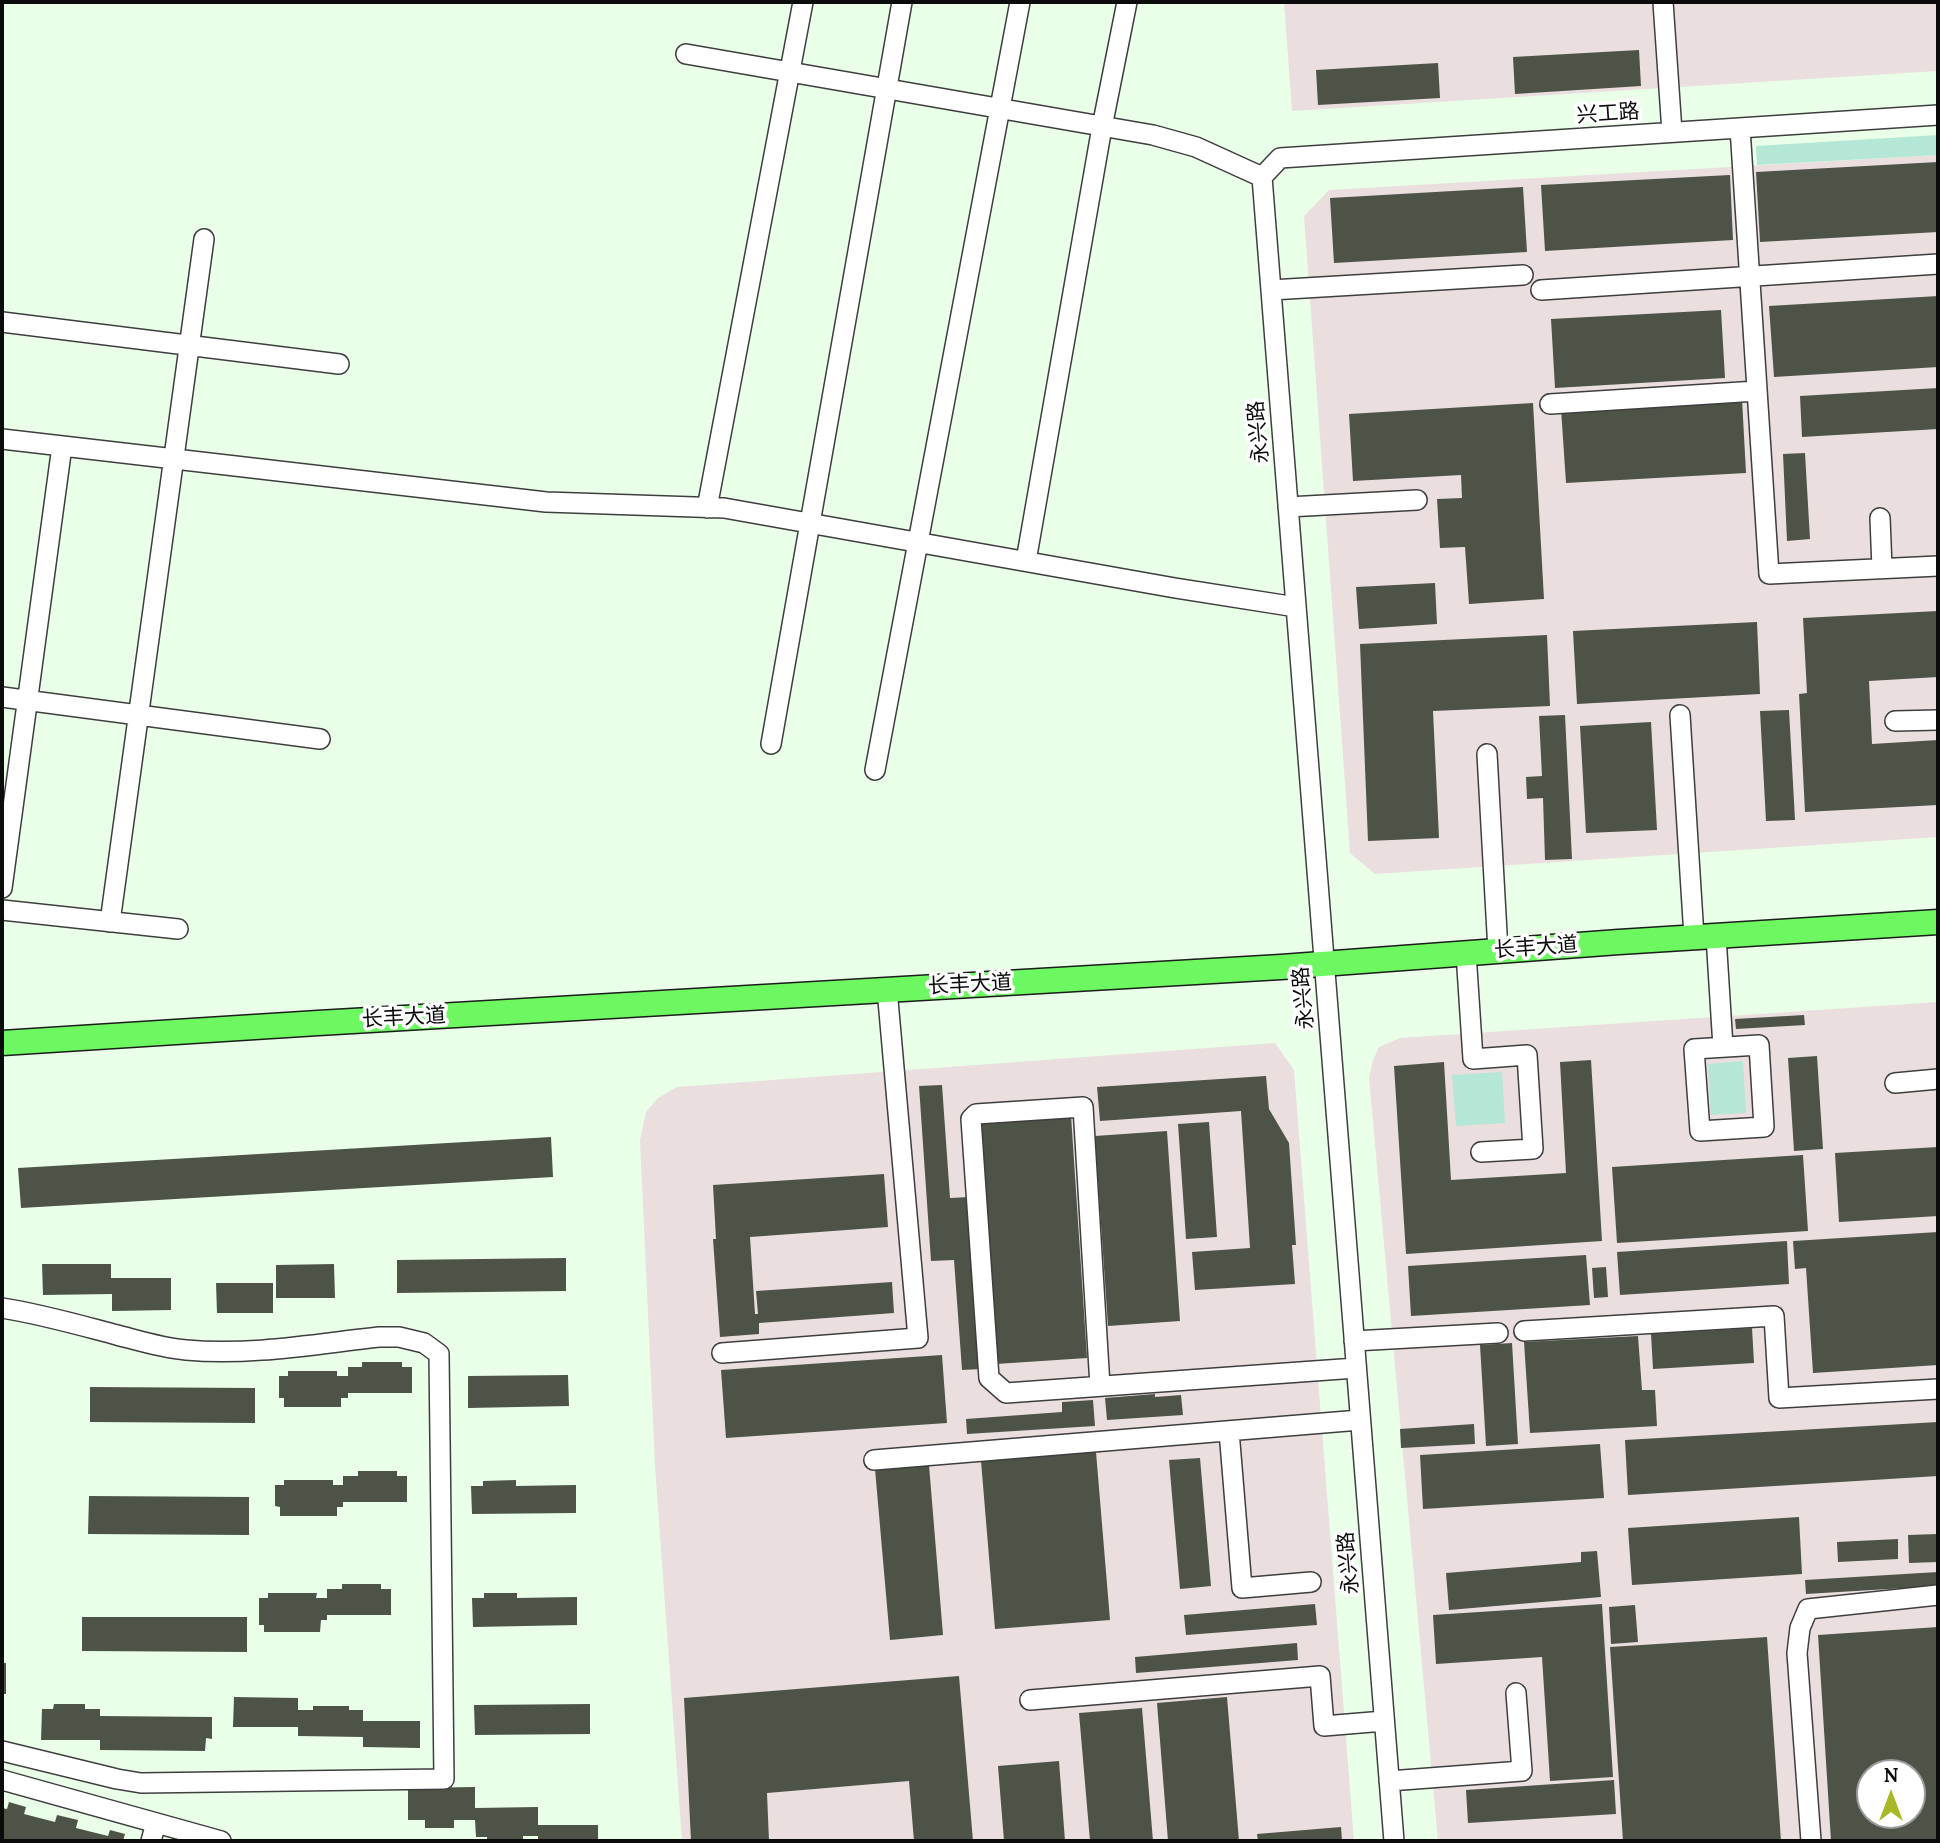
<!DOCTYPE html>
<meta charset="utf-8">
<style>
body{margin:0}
#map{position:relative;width:1940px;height:1843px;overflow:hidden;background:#e9ffe8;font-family:Lora,serif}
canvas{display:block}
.frame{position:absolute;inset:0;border:4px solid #0b0b0b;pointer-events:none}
.north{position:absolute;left:1856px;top:1759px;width:70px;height:70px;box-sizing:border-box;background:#fff;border:2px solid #9d9d9d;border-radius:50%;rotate:0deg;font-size:19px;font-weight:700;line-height:28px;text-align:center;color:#0b0b0b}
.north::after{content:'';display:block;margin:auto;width:24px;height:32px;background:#a8b826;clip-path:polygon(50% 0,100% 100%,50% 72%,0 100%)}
</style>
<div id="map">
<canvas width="1940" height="1843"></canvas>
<div class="frame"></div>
<div class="north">N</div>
</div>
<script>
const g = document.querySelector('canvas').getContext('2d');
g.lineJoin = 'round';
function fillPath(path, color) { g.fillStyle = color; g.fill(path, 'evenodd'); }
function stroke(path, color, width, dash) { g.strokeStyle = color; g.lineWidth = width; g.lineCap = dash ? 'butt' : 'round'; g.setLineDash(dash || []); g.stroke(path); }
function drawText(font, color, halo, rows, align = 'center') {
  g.font = font + ' Lora,"Noto Sans SC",serif'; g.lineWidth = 7; g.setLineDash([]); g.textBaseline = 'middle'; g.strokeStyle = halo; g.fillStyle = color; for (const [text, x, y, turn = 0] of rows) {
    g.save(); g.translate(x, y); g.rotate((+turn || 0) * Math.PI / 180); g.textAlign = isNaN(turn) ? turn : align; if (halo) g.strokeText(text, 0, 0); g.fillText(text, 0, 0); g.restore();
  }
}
fillPath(new Path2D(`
 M 1284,2 L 1938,2 L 1938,71 L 1292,111 Z
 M 1938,155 L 1938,837 L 1375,874 L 1350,853 L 1304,216 L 1329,190 Z
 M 1938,1002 L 1938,1841 L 1438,1841 L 1369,1078 L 1373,1060 L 1379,1047 L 1400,1038 ZM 1870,1773 L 1912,1773 L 1912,1815 L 1870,1815 Z
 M 1275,1043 L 1294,1070 L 1354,1841 L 682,1841 L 655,1466 L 640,1140 L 646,1112 L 658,1098 L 677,1087 Z`), '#eadfde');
fillPath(new Path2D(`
 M 1938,135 L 1938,155 L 1757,165 L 1756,146 Z
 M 1743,1061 L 1746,1113 L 1711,1115 L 1708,1064 Z
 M 1502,1072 L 1505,1123 L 1456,1126 L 1452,1075 Z`), '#b4e7d5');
fillPath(new Path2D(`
 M 1639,50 L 1641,86 L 1515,94 L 1513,57 Z
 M 1438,63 L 1440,98 L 1318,105 L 1316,70 Z
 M 1938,162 L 1938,232 L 1760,242 L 1756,172 Z
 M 1730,175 L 1733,240 L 1545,251 L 1541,185 Z
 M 1523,187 L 1527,252 L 1334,263 L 1330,198 Z
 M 1938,296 L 1938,367 L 1774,377 L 1769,306 Z
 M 1721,310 L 1725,378 L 1555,388 L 1551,319 Z
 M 1938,388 L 1938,429 L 1802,437 L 1800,396 Z
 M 1742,399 L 1746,473 L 1566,483 L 1561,409 Z
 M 1533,403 L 1544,599 L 1469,604 L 1465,547 L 1440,548 L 1437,499 L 1462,498 L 1461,475 L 1353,481 L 1349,414 Z
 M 1805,453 L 1810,539 L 1787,541 L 1783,454 Z
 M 1435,583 L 1437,624 L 1359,629 L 1356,587 Z
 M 1938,611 L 1938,677 L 1869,681 L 1872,744 L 1938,740 L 1938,805 L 1805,812 L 1799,694 L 1807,693 L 1803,618 Z
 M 1757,622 L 1760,694 L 1577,704 L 1573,631 Z
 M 1547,635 L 1550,706 L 1433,711 L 1439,838 L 1368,841 L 1360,644 Z
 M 1789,710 L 1795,820 L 1766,821 L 1760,711 Z
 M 1565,715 L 1572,859 L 1545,860 L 1543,798 L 1527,799 L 1526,777 L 1542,776 L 1539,716 Z
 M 1651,722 L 1657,830 L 1586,833 L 1580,726 Z
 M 1804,1015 L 1805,1025 L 1736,1029 L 1735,1019 Z
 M 1817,1056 L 1823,1149 L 1794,1151 L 1788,1058 Z
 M 1591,1060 L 1602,1241 L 1406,1254 L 1394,1066 L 1444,1062 L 1451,1180 L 1566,1173 L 1560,1062 Z
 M 1266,1076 L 1269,1109 L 1289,1143 L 1296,1245 L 1292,1245 L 1295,1284 L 1195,1290 L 1192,1252 L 1250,1248 L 1241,1111 L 1100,1121 L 1097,1087 Z
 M 942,1085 L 950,1198 L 970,1197 L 982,1369 L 962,1370 L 954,1260 L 931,1261 L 919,1086 Z
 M 1071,1115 L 1087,1358 L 996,1364 L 979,1121 Z
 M 1209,1122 L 1217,1237 L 1186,1239 L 1178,1124 Z
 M 1167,1131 L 1180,1321 L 1108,1326 L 1095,1136 Z
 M 551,1137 L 553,1177 L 21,1208 L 18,1168 Z
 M 1938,1147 L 1938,1216 L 1839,1222 L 1835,1153 Z
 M 1803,1155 L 1808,1231 L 1617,1243 L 1612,1167 Z
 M 884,1174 L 888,1227 L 750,1237 L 755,1314 L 758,1314 L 756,1291 L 892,1282 L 894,1313 L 759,1323 L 759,1334 L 720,1337 L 713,1239 L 716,1239 L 713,1185 Z
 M 1938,1232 L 1938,1365 L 1813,1373 L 1806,1268 L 1795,1269 L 1793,1241 Z
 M 1787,1241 L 1789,1284 L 1620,1295 L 1617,1252 Z
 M 1586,1255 L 1590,1305 L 1411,1316 L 1408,1266 Z
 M 566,1258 L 566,1291 L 397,1293 L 397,1260 Z
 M 42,1264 L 111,1264 L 111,1278 L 171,1278 L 171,1310 L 112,1311 L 112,1294 L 43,1295 Z
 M 334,1264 L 335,1298 L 276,1298 L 276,1265 Z
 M 1606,1267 L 1608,1297 L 1594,1298 L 1592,1268 Z
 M 216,1283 L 273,1283 L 273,1313 L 217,1313 Z
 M 1752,1328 L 1754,1363 L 1653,1369 L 1651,1334 Z
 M 1638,1336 L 1642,1390 L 1655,1390 L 1657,1426 L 1530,1433 L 1524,1342 Z
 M 1512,1343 L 1518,1444 L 1486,1446 L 1480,1345 Z
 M 942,1355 L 947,1423 L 726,1438 L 721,1370 Z
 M 362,1362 L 402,1362 L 402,1367 L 412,1367 L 412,1393 L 348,1393 L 348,1398 L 341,1398 L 341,1407 L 284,1407 L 284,1398 L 279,1398 L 279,1376 L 288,1376 L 288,1371 L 337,1371 L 337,1376 L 348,1376 L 348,1367 L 362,1367 Z
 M 568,1375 L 569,1406 L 468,1408 L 468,1376 Z
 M 90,1387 L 255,1388 L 255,1423 L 90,1422 Z
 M 1155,1394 L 1155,1397 L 1181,1395 L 1183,1415 L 1107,1420 L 1105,1398 Z
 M 1093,1400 L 1095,1426 L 967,1434 L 966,1419 L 1062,1412 L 1062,1402 Z
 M 1938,1422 L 1938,1476 L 1628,1495 L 1625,1440 Z
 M 1474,1424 L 1475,1444 L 1401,1448 L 1400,1429 Z
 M 1600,1444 L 1604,1498 L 1423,1509 L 1420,1455 Z
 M 1096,1452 L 1110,1620 L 995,1629 L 981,1461 Z
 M 1200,1458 L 1211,1586 L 1180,1589 L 1169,1460 Z
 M 929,1465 L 943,1635 L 890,1640 L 875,1469 Z
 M 358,1471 L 397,1471 L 397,1476 L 407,1476 L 407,1502 L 343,1502 L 343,1507 L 337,1507 L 337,1516 L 280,1516 L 280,1507 L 275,1506 L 275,1485 L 284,1485 L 284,1480 L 333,1480 L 333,1485 L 343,1485 L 343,1476 L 358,1476 Z
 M 516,1480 L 516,1486 L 576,1485 L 576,1513 L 472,1514 L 471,1486 L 483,1486 L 483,1481 Z
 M 89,1496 L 249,1497 L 249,1535 L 88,1534 Z
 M 1799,1517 L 1802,1574 L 1632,1585 L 1628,1528 Z
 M 1938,1534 L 1938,1562 L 1909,1563 L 1908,1535 Z
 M 1898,1539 L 1898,1559 L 1838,1562 L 1837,1542 Z
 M 1597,1551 L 1601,1597 L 1449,1610 L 1446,1573 L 1581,1562 L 1581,1552 Z
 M 1938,1572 L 1938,1586 L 1806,1594 L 1805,1580 Z
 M 342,1584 L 381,1584 L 381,1589 L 391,1589 L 391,1615 L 327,1615 L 327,1620 L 321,1620 L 320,1632 L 264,1632 L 264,1625 L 259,1625 L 259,1598 L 268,1598 L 268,1593 L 317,1593 L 316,1598 L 327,1598 L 327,1589 L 342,1589 Z
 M 484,1593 L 517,1593 L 517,1598 L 577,1597 L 577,1625 L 473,1627 L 472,1598 L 484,1598 Z
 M 1315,1604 L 1317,1625 L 1186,1635 L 1184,1615 Z
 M 1602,1604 L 1613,1777 L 1550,1781 L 1542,1657 L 1436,1664 L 1433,1615 Z
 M 1635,1605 L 1638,1642 L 1611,1644 L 1609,1607 Z
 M 82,1617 L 247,1617 L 247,1652 L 82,1651 Z
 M 1938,1627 L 1938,1841 L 1831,1841 L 1818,1635 ZM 1870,1773 L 1912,1773 L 1912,1815 L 1870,1815 Z
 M 1767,1637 L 1781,1841 L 1623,1841 L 1610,1647 Z
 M 1297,1643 L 1298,1660 L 1136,1673 L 1135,1657 Z
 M 2,1663 L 6,1663 L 6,1694 L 2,1694 Z
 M 959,1676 L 973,1841 L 914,1841 L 909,1781 L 767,1793 L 769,1841 L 691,1841 L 684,1698 Z
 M 234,1697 L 298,1698 L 298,1710 L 313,1710 L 313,1706 L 349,1706 L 349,1710 L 363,1710 L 363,1721 L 420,1721 L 420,1748 L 363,1747 L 363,1737 L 298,1736 L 298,1727 L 233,1727 Z
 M 1227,1697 L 1239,1841 L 1168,1841 L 1157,1703 Z
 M 54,1704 L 85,1704 L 85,1709 L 100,1709 L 100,1716 L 212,1717 L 212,1739 L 206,1738 L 205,1751 L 100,1750 L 100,1740 L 41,1740 L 42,1709 L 53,1709 Z
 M 590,1704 L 590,1734 L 475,1735 L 474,1705 Z
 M 1142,1708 L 1153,1841 L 1090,1841 L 1079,1713 Z
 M 1059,1761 L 1065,1841 L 1004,1841 L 998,1766 Z
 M 1614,1780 L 1616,1814 L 1468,1823 L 1466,1790 Z
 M 475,1787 L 475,1808 L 538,1807 L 538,1825 L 598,1825 L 598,1841 L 538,1841 L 538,1836 L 523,1836 L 523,1841 L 487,1841 L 487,1837 L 476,1837 L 475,1820 L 454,1820 L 454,1828 L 425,1828 L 425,1820 L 408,1820 L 408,1788 Z
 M 9,1802 L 26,1807 L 24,1814 L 55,1822 L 57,1815 L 78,1820 L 76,1828 L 108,1836 L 110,1830 L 125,1834 L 123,1841 L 2,1841 L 2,1808 L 7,1809 Z
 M 1341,1827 L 1342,1841 L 1258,1841 L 1257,1834 Z`), '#4d5347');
const minor = new Path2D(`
 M 1663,2 L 1672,132
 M 686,54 L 1153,135 L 1196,147 L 1262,177
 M 1740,128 L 1769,574 L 1938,566
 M 1271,290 L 1523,275
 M 1541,290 L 1938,264
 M 2,322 L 339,364
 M 1550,404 L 1757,391
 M 2,439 L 546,502 L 724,508 L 1175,588 L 1296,607
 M 1288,507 L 1417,500
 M 707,508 L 803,2
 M 1880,518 L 1882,568
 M 1026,561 L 1102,127 L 1127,2
 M 2,697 L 320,739
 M 1680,715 L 1694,937
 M 1895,721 L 1938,720
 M 771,744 L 902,2
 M 1487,754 L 1498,951
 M 875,770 L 1020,2
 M 2,888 L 62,446
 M 2,910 L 178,929
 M 110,922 L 204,239
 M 1716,936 L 1723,1047
 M 1466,953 L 1473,1059 L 1527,1055 L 1533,1149 L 1481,1152
 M 1759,1045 L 1764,1127 L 1700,1131 L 1694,1049 Z
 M 1895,1083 L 1938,1079
 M 2,1308 C 41,1314 79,1325 117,1335 C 140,1341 162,1348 186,1350 C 250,1356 315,1344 379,1337 L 399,1337 L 424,1343 L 439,1354 L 444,1779 L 141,1783 L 117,1779 L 2,1751
 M 1524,1331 L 1774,1316 L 1779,1398 L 1938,1389
 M 1354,1341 L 1498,1333
 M 722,1353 L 918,1338 L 887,989
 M 1100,1386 L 1083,1107 L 976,1114 L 971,1119 L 989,1378 L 1006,1393 L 1356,1368
 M 1229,1431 L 1242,1588 L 1311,1582
 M 874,1460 L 1360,1420
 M 1030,1700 L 1320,1676 L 1324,1726 L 1384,1721
 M 2,1780 L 221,1841
 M 1389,1781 L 1522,1771 L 1516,1693
 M 151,1841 L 156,1823
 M 1394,1841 L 1262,177 L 1280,158 L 1938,115
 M 1811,1841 L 1797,1653 L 1800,1628 L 1808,1609 L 1938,1595`);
const major = new Path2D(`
 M 2,1043 L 318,1023 L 1281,967 L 1619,942 L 1938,922`);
stroke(minor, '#3e3e3e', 22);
stroke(major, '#1c1c1c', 27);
stroke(minor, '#fff', 19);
stroke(major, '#6df760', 24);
drawText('21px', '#0b0b0b', '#fff', [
 ["兴工路",1608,114,-4],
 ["永兴路",1259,432,-95],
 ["长丰大道",1536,948,-4],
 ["长丰大道",970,985,-3],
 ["永兴路",1304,998,-95],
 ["长丰大道",404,1018,-3],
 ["永兴路",1349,1563,-95]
]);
</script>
